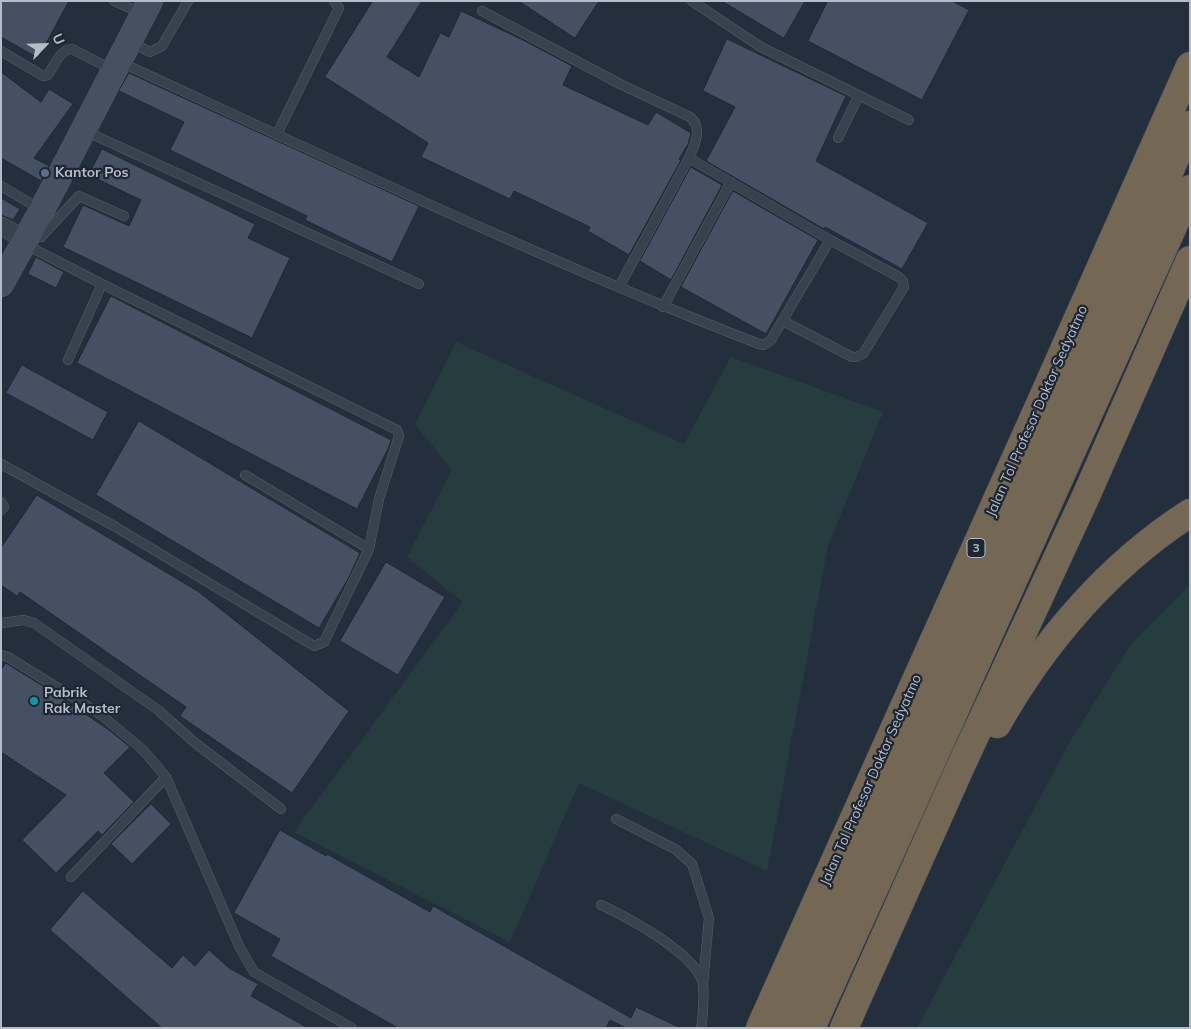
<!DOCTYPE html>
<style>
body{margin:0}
#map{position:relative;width:1191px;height:1029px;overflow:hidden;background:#242f3e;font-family:Mulish,sans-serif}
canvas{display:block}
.frame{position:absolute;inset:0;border:2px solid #b4bcc9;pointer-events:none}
.north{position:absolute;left:20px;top:20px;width:50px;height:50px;-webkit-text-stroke:4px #1d2633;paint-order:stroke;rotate:66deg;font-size:14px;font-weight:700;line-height:20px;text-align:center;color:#b4bcc9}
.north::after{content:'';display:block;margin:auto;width:18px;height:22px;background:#b4bcc9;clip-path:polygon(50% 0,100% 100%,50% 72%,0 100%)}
</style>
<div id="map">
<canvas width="1191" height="1029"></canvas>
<div class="frame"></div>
<div class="north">U</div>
</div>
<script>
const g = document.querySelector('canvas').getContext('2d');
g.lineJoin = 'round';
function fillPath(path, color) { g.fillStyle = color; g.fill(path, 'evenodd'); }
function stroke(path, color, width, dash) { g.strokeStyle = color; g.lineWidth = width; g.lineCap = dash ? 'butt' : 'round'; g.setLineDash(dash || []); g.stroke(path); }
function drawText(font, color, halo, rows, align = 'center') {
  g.font = font + ' Mulish,sans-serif'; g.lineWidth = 4.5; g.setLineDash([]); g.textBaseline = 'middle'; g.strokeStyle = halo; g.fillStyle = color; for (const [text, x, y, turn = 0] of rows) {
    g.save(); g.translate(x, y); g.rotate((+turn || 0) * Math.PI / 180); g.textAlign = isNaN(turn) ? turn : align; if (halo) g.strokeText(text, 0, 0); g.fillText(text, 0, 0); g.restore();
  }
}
fillPath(new Path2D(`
 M 456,342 L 684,444 L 731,357 L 883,412 L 828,546 L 767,871 L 579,783 L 510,942 L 294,832 L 463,602 L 407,557 L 452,470 L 415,424 Z
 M 1190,585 L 1190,1028 L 917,1028 L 1068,745 L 1131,644 Z`), '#263c3f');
const building = new Path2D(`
 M 1,1 L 69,1 L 38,58 L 1,37 Z
 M 373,1 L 422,1 L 387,57 L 419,77 L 440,33 L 449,37 L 461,11 L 523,40 L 572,66 L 563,85 L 648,125 L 656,112 L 691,133 L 688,144 L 679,159 L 681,160 L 629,255 L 588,231 L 590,227 L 514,191 L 510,199 L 421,157 L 428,143 L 325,77 Z
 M 519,1 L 599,1 L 575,38 Z
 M 722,1 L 805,1 L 784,38 Z
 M 828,1 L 952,1 L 969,10 L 922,100 L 808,41 Z
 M 727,39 L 846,96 L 816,161 L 928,223 L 902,269 L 825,227 L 824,229 L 706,161 L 735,107 L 703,91 Z
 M 1,72 L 41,102 L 49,89 L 73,104 L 34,158 L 49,166 L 41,181 L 1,158 Z
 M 129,73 L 419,206 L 392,262 L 305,220 L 307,216 L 170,150 L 184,122 L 119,91 Z
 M 102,149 L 255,224 L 248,238 L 290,258 L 252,338 L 63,247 L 83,205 L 129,226 L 141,200 L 89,175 Z
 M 691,167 L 722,185 L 671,280 L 640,261 Z
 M 733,191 L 818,240 L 766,334 L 681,287 Z
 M 1,198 L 20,209 L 13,220 L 1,215 Z
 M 36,257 L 64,272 L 56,288 L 28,274 Z
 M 111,296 L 391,440 L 388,449 L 357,509 L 77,363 Z
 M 22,365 L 108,412 L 93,440 L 6,393 Z
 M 139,421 L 360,553 L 348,579 L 319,628 L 96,495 Z
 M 37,495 L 199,592 L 349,711 L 292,793 L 180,716 L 186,707 L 20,592 L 17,596 L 1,585 L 1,548 Z
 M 386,562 L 445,597 L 398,675 L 340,641 Z
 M 6,663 L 62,698 L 109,730 L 130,747 L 104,773 L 134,802 L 102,835 L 98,831 L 56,873 L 22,840 L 66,795 L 1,752 L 1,670 Z
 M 151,804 L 171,824 L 132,864 L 111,844 Z
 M 280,830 L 326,856 L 327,854 L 430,912 L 433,906 L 631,1018 L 636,1007 L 681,1028 L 626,1028 L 610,1020 L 606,1028 L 398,1028 L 271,956 L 280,939 L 234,913 Z
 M 83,891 L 172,968 L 183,955 L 195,966 L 209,950 L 229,968 L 258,984 L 251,996 L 308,1028 L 162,1028 L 50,930 Z`);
fillPath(building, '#455162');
stroke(building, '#1f2835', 1);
const lane = new Path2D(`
 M 114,1 L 141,13
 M 692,1 L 761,47 L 909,120
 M 482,11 L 620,84 L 690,117 C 703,127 695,145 689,158 L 830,240
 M 131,42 L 150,52 L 162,46 L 188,1
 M 1,51 L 43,76 L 48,75 C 54,66 60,49 72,49 L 113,70
 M 120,62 C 331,159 542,260 759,344 L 764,345 L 771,340 L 830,240 L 899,277 L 903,281 L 904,287 L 863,354 L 856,357 L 852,357 L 783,321
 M 85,131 L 419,284
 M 277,134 L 339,8 L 334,1
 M 838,138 L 859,95
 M 1,186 L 40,209
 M 32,234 L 41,237 L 79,196 L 124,216
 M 619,287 L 689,158
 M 663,307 L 731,182
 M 68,360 L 102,284
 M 1,464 L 114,526 L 314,646 L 324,642 L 369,549 L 379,499 L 399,436 L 397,430 L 102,284 L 24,244
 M 245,475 L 369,549
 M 1,502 L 4,507 L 1,510
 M 1,623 L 24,620 L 34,623 L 158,710 L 194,742 L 281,809
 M 1,655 L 8,657 L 100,714 L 143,750 L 166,777 L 239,946 L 254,972 L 352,1028
 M 616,819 L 675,849 L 692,864 L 709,918 L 703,984
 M 71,877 L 166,777
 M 601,905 C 627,917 699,955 703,985 C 704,992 703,1020 701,1028`);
const street = new Path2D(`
 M 1,226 L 26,240`);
const secondary = new Path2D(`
 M 1,284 L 42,210 L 150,1`);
const highway = new Path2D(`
 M 997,724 C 1044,641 1109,565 1190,513
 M 760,1028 L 1040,404 L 1190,66
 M 788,1028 L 1190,125
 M 811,1028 L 1190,189
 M 844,1028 L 960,768 L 1086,496 L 1190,260`);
stroke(lane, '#565f6c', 10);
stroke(street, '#565f6c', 19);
stroke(secondary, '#565f6c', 26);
stroke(highway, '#434c59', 29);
stroke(lane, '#38414e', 9);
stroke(street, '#38414e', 18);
stroke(secondary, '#465061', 25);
stroke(highway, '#746855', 28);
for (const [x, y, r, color] of [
 [45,173,5,"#5c6f8a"],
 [34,701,5,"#0f9aa8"]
]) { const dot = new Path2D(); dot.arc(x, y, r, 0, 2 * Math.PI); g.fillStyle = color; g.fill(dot); stroke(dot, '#1d2633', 2); }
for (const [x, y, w] of [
 [976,548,18]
]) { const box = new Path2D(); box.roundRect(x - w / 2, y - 9.5, w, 19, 4); g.fillStyle = '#1d2633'; g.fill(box); stroke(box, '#b4bcc9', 1); }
drawText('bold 12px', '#b4bcc9', null, [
 ["3",976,548]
]);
drawText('bold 14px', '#b4bcc9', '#1d2633', [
 ["Kantor Pos",55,173],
 ["Pabrik",44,693],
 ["Rak Master",44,709]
], 'left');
drawText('14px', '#b4bcc9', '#1d2633', [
 ["Jalan Tol Profesor Doktor Sedyatmo",1037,411,-66],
 ["Jalan Tol Profesor Doktor Sedyatmo",871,780,-66]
]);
</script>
